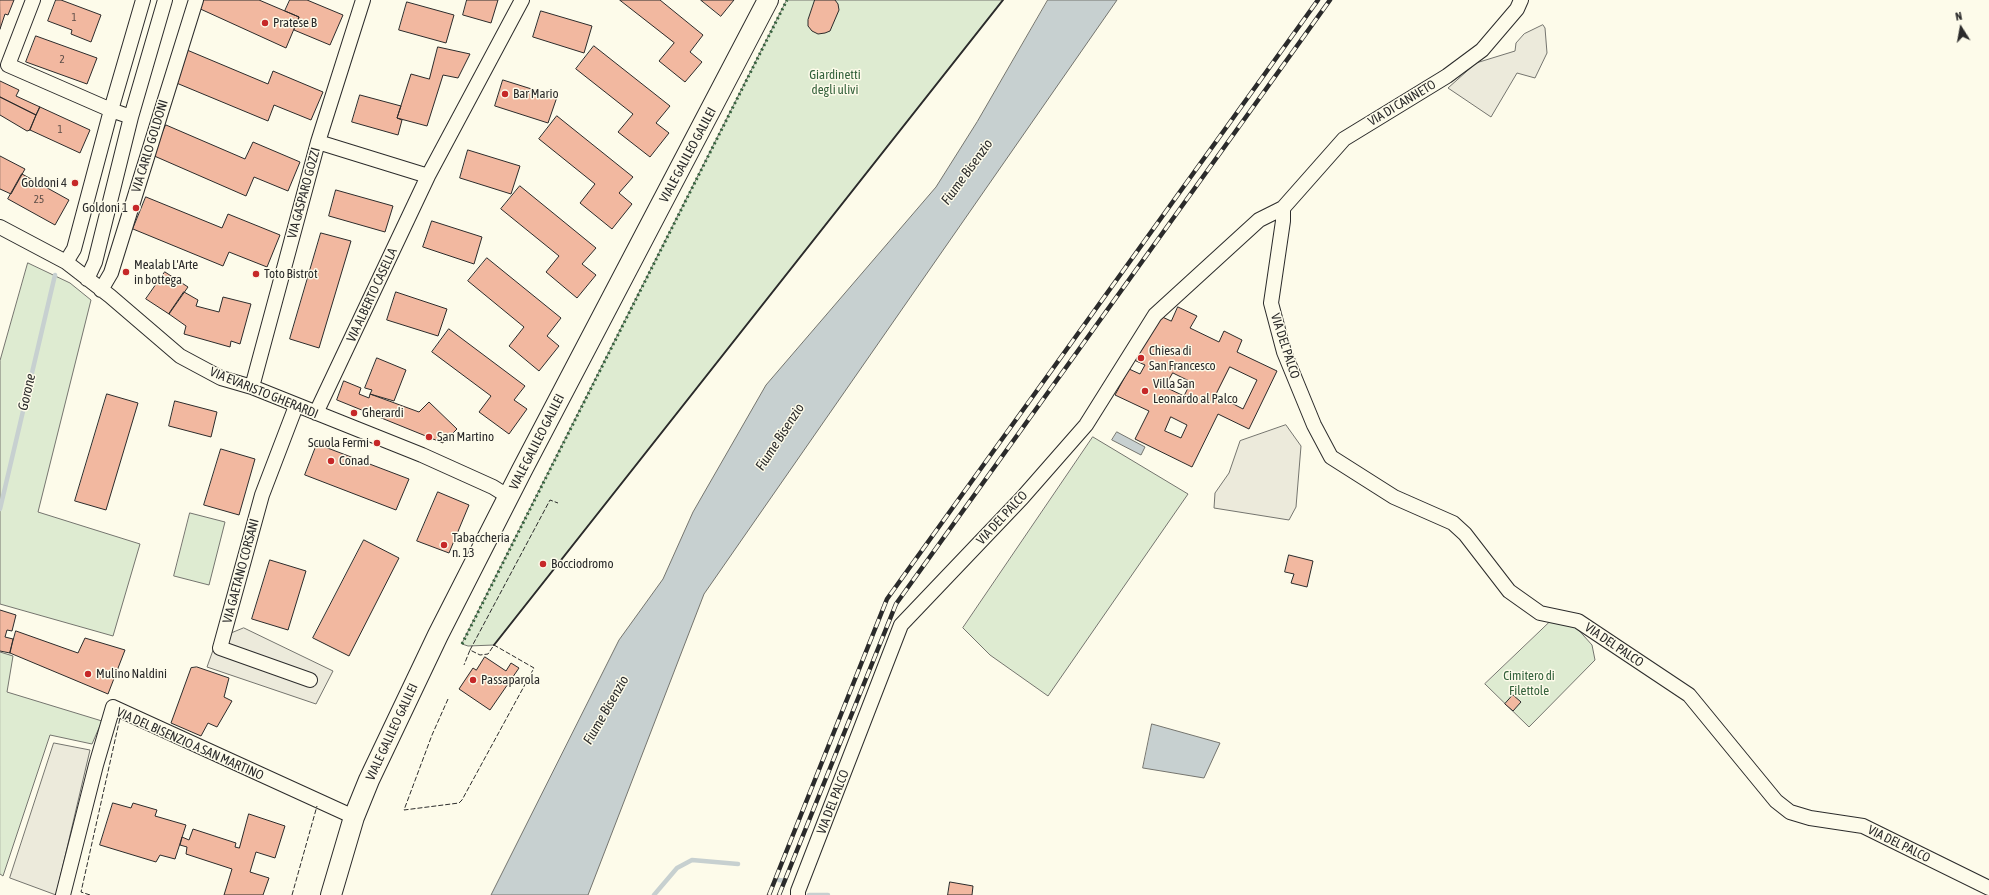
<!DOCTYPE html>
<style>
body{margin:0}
#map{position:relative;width:1989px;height:895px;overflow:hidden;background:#fdfbea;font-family:"Asap Condensed",sans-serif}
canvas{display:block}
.north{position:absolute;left:1941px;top:8px;width:40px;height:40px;-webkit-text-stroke:3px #fdfbea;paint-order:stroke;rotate:349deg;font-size:11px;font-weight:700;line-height:16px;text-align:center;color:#2b2b2b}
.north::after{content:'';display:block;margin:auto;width:14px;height:18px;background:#2b2b2b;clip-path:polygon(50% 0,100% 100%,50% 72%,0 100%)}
</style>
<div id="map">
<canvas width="1989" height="895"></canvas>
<div class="north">N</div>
</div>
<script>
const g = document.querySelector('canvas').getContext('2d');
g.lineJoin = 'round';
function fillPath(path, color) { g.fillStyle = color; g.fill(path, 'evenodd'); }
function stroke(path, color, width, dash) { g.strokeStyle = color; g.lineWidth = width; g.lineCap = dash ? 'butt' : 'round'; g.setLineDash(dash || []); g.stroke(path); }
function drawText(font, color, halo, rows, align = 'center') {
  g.font = font + ' "Asap Condensed",sans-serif'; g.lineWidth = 3; g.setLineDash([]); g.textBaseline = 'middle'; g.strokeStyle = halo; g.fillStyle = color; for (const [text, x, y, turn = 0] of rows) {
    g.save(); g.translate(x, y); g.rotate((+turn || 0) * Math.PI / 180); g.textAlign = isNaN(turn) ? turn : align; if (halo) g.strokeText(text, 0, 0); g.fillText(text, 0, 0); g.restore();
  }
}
const green = new Path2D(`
 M 787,0 L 1003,0 L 494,645 L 468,646 L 462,644 Z
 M 28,263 L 70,283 L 91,300 L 38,512 L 140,544 L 113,636 L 0,604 L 0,361 Z
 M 1093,437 L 1188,494 L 1048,696 L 990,655 L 963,628 Z
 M 190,513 L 225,522 L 209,585 L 174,576 Z
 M 1553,619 L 1575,626 L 1592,645 L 1595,660 L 1529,727 L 1485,684 Z
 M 0,652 L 13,656 L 7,692 L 102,721 L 92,744 L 50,735 L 3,876 L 0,874 Z`);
fillPath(green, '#deebd1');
stroke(green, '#74746e', 1);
const parking = new Path2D(`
 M 1543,25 L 1545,28 L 1547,53 L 1535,78 L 1517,73 L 1491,117 L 1448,88 L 1476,63 L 1515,51 L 1516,43 L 1524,34 Z
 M 1286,425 L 1301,446 L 1296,507 L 1289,520 L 1214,508 L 1215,493 L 1229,473 L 1240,441 Z
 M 244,628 L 333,671 L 316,704 L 207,667 L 217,639 Z
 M 54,743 L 90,750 L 56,895 L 10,878 Z`);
fillPath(parking, '#eceadb');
stroke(parking, '#74746e', 1);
const water = new Path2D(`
 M 1048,0 L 1117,0 L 704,594 L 588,895 L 491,895 L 619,640 L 663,579 L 693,512 L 766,385 L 936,187 L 977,122 Z
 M 1117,432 L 1145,447 L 1141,455 L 1112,440 Z
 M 1152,724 L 1220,743 L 1204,778 L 1143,768 Z`);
fillPath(water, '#c7d0d0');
stroke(water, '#74746e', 1);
stroke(new Path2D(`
 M 0,509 L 55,275
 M 779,880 L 785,881
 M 654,895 L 677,868 L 692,860 L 738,864
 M 809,895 L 828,895`), '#c7d0d0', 4.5);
const building = new Path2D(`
 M 0,0 L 14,0 L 8,15 L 5,14 L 0,29 Z
 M 56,0 L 61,0 L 101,15 L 91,42 L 71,34 L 72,30 L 48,21 Z
 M 199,0 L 259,0 L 299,17 L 286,48 L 196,7 Z
 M 290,0 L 307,0 L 343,15 L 330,45 L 294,30 L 299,17 L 285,11 Z
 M 467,0 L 498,0 L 491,23 L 463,15 Z
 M 620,0 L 660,0 L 703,35 L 690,52 L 702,62 L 685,82 L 659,61 L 674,43 Z
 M 701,0 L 734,0 L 721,16 Z
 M 815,0 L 835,0 L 838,4 L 839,10 L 830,31 L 825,33 L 818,34 L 812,31 L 808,26 L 808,20 Z
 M 407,2 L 454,15 L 446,43 L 399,30 Z
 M 541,11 L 592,26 L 584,53 L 533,37 Z
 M 36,36 L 97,58 L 87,84 L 26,62 Z
 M 594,46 L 670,106 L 656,123 L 669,133 L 650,157 L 618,132 L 633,114 L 576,69 Z
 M 438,47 L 470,54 L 458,78 L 443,75 L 427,126 L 397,118 L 411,74 L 429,79 Z
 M 187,50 L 268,84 L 273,71 L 323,92 L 311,120 L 274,105 L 268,121 L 174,82 Z
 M 503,80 L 557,97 L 548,123 L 495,106 Z
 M 0,81 L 19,90 L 16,96 L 40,107 L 36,115 L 0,97 Z
 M 360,95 L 401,106 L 397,118 L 402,120 L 398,135 L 352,122 Z
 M 0,97 L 36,115 L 30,130 L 27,131 L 0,115 Z
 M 40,107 L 90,130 L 80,153 L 30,130 Z
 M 557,116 L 633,177 L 619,193 L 632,204 L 612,229 L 580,203 L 595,184 L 539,139 Z
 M 166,125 L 245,159 L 253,142 L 300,162 L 288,191 L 254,177 L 246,196 L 152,155 Z
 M 468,150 L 520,166 L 511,194 L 460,178 Z
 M 0,156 L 25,169 L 11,194 L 0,189 Z
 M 22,174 L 69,200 L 55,225 L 8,199 Z
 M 520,186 L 596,248 L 582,264 L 596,275 L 577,298 L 546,272 L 559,256 L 501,209 Z
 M 336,190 L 393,206 L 385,232 L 329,216 Z
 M 146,197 L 222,228 L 228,214 L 280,235 L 267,267 L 229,252 L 223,266 L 133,229 Z
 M 432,221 L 482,237 L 474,264 L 423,247 Z
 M 321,233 L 351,241 L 319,348 L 290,339 Z
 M 487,258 L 561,318 L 547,336 L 559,346 L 539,371 L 509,346 L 524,327 L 468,281 Z
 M 165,272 L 188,287 L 169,314 L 146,299 Z
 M 184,292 L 198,300 L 196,306 L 219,312 L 223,297 L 251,304 L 240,344 L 231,341 L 230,347 L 184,334 L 186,326 L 169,314 Z
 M 396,292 L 447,309 L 438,336 L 387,320 Z
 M 1178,307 L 1197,316 L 1190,328 L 1219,342 L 1224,331 L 1242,340 L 1237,352 L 1277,371 L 1249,429 L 1218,414 L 1192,467 L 1135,439 L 1149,411 L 1115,395 L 1129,369 L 1140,374 L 1145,365 L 1134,360 L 1158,315 L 1171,321 ZM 1230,367 L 1257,380 L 1243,409 L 1216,395 ZM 1173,373 L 1191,382 L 1184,396 L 1165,387 ZM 1171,417 L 1187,425 L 1181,438 L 1165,431 Z
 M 449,329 L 525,386 L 514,400 L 527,409 L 509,434 L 479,412 L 491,396 L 432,352 Z
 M 377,358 L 406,370 L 394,401 L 370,394 L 372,390 L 365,388 Z
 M 344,381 L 361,388 L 359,394 L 369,398 L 370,394 L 419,412 L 429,402 L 457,429 L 443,443 L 337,400 Z
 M 107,394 L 138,403 L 106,510 L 75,501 Z
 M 175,401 L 217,412 L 211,437 L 169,426 Z
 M 317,444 L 409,479 L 396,510 L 305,475 Z
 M 221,449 L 255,459 L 239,515 L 204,505 Z
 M 438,492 L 469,505 L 449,553 L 417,541 Z
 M 364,540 L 399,558 L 349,656 L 313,638 Z
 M 1289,555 L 1313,561 L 1307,587 L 1291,583 L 1294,574 L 1285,572 Z
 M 270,560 L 306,571 L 288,630 L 252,619 Z
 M 0,610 L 16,615 L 12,631 L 7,630 L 5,637 L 13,639 L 10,653 L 0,651 Z
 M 16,631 L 78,653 L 85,638 L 125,650 L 108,694 L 10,653 Z
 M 485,657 L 506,671 L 511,663 L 519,668 L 490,710 L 459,689 L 473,668 L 476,670 Z
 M 197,667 L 229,678 L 224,697 L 232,701 L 217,727 L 208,723 L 201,736 L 171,723 L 191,668 Z
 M 1513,695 L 1521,702 L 1513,711 L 1505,704 Z
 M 113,803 L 131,808 L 133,803 L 157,810 L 155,816 L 186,825 L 175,859 L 160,855 L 156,862 L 100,845 Z
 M 249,814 L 285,826 L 275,858 L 256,852 L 250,872 L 269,878 L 263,895 L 224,895 L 232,869 L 186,854 L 187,847 L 180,845 L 182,837 L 189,840 L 193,829 L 236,843 L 235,847 L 239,848 Z
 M 950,882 L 973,886 L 972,895 L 948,895 Z`);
fillPath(building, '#f2b8a0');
stroke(building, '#2b2b2b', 1);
const minor = new Path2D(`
 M 33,0 L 8,65 L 111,110 L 131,117
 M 318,142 L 428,176
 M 1283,208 L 1344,139 L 1447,76 L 1482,50 L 1517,9 L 1521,0
 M 0,227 L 66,262 L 110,296 L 180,356 L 221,378 L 252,387 L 422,455 L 493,487 L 509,497
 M 66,262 L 74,249 L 111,110 L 143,0
 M 87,279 L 95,262 L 131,117 L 165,0
 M 101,290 L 111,273 L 196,0
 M 252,387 L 318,142 L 363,0
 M 296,406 L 262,495 L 220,648 L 310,680
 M 316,413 L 428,176 L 522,0
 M 63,895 L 96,765 L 113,707 L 354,817
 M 798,895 L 798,891 L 901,625 L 1022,498 L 1086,425 L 1155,315 L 1259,220 L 1283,208 L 1283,221 L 1271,303 L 1284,352 L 1314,425 L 1331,457 L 1394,497 L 1453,523 L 1465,534 L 1509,591 L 1540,613 L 1578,621 L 1689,695 L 1776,801 L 1790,812 L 1810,818 L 1863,826 L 1989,888`);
const secondary = new Path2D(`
 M 331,895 L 354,817 L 369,780 L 438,635 L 522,470 L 768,0`);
stroke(minor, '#2b2b2b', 16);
stroke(secondary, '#2b2b2b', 22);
stroke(minor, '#fdfbea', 14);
stroke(secondary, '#fdfbea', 20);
const rail = new Path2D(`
 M 769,895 L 887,599 L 1318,0
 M 779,895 L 896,604 L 1330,0`);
stroke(rail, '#2b2b2b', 4.5);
stroke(rail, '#fdfbea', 3, [9]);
stroke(new Path2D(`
 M 462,644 L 787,0`), '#34623c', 3, [2, 3]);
stroke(new Path2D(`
 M 470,650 L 550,500 L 558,503
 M 448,699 L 432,735 L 404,810 L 459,803 L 462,800 L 534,668 L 494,645 L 488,654 L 480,655 L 470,650 L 464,665
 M 90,895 L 81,892 L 120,718 L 122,719
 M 292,895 L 317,806`), '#2b2b2b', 1, [5, 2]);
stroke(new Path2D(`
 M 494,645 L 1003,0`), '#2b2b2b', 2);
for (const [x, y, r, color] of [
 [265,23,4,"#c62828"],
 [505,94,4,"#c62828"],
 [75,183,4,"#c62828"],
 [136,208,4,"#c62828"],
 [126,272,4,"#c62828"],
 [256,274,4,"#c62828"],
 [1141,358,4,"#c62828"],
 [1145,391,4,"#c62828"],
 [354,413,4,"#c62828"],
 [429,437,4,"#c62828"],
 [377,443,4,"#c62828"],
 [331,461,4,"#c62828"],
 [444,545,4,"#c62828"],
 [543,564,4,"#c62828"],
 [88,674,4,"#c62828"],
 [473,680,4,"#c62828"]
]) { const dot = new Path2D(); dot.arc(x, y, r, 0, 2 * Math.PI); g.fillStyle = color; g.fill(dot); stroke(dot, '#fdfbea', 1.5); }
drawText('11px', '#5d4e48', null, [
 ["1",74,18],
 ["2",62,60],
 ["1",60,130],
 ["25",39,200]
]);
drawText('13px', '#2b2b2b', '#fdfbea', [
 ["Pratese B",273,23],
 ["Bar Mario",513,94],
 ["Goldoni 4",67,183,"right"],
 ["Goldoni 1",128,208,"right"],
 ["Mealab L'Arte",134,265],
 ["in bottega",134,280],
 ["Toto Bistrot",264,274],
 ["Chiesa di",1149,351],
 ["San Francesco",1149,366],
 ["Villa San",1153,384],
 ["Leonardo al Palco",1153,399],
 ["Gherardi",362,413],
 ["San Martino",437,437],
 ["Scuola Fermi",369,443,"right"],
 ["Conad",339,461],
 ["Tabaccheria",452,538],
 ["n. 13",452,553],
 ["Bocciodromo",551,564],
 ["Mulino Naldini",96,674],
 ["Passaparola",481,680]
], 'left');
drawText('13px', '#34623c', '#fdfbea', [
 ["Giardinetti",835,75],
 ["degli ulivi",835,90],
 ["Cimitero di",1529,676],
 ["Filettole",1529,691]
]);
drawText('13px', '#2b2b2b', '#fdfbea', [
 ["VIA DI CANNETO",1402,103,-31],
 ["VIA CARLO GOLDONI",150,146,-73],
 ["VIALE GALILEO GALILEI",688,155,-62],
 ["VIA GASPARO GOZZI",304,193,-75],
 ["VIA ALBERTO CASELLA",372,295,-65],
 ["VIA DEL PALCO",1285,346,72],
 ["VIA EVARISTO GHERARDI",264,393,22],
 ["VIALE GALILEO GALILEI",537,442,-63],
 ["VIA DEL PALCO",1002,518,-47],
 ["VIA GAETANO CORSANI",241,571,-75],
 ["VIA DEL PALCO",1614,645,34],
 ["VIALE GALILEO GALILEI",392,732,-65],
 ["VIA DEL BISENZIO A SAN MARTINO",190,744,24],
 ["VIA DEL PALCO",833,802,-69],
 ["VIA DEL PALCO",1899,844,26]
]);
drawText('italic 14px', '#2b2b2b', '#fdfbea', [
 ["Fiume Bisenzio",967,172,-54],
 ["Gorone",27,392,-77],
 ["Fiume Bisenzio",780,437,-57],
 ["Fiume Bisenzio",606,710,-60]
]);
</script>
